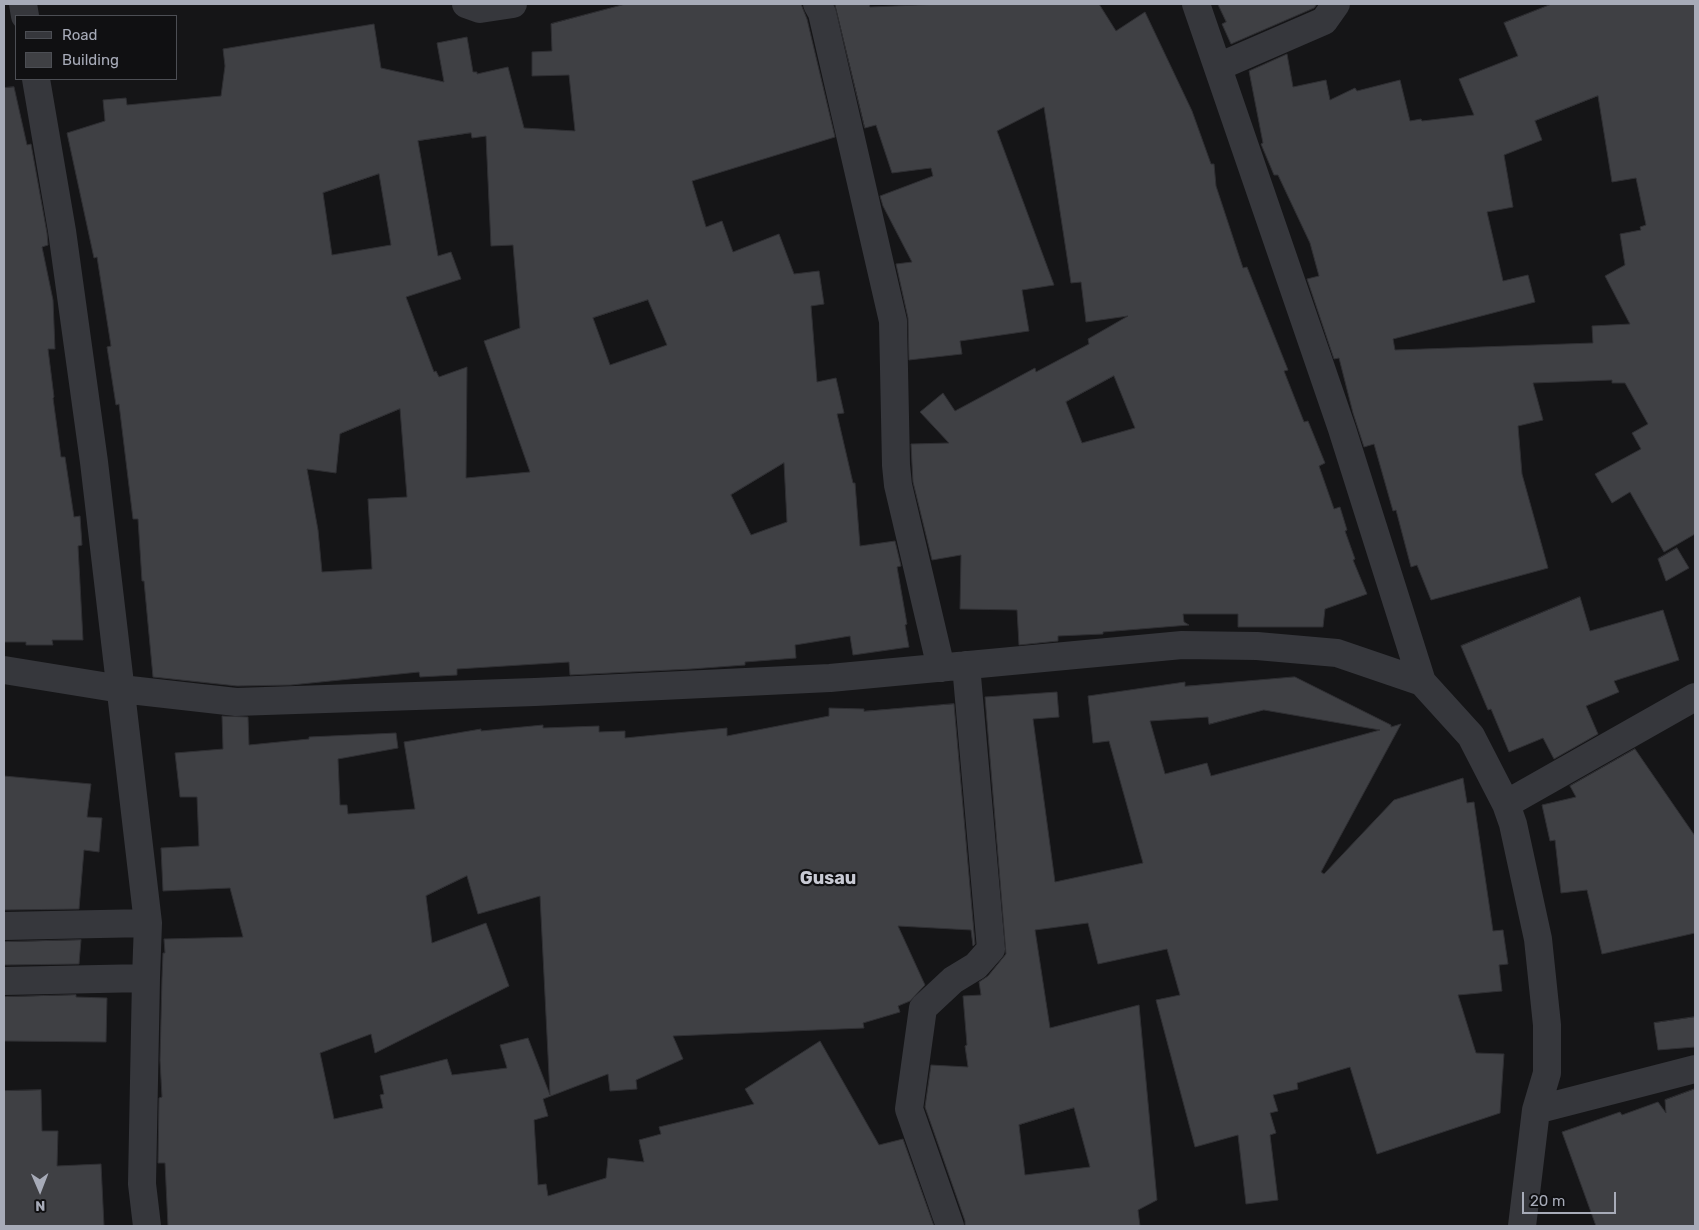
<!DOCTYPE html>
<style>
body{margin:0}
#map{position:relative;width:1699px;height:1230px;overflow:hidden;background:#151517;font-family:Rubik,sans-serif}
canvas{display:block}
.frame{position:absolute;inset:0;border:5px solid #a7abb8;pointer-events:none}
.legend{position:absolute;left:15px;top:15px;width:162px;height:65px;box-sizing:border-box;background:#101012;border:1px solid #4c4e54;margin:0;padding:6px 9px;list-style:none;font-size:15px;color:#a7abb8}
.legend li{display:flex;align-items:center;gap:10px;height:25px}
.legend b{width:25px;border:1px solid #4c4e54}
.north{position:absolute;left:15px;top:1165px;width:50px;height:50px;-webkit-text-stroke:4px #101012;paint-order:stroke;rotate:179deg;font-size:14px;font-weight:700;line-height:20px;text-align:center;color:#a7abb8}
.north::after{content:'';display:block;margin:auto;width:18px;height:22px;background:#a7abb8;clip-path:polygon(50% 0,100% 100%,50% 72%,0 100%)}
.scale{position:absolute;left:1522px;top:1192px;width:94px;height:22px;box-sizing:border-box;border:2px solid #a7abb8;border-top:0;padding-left:6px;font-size:15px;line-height:18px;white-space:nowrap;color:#a7abb8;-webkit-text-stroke:4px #101012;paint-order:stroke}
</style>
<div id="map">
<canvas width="1699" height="1230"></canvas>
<div class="frame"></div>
<ul class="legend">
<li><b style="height:6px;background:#36373c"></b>Road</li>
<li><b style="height:14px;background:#3f4044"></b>Building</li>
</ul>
<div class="north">N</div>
<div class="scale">20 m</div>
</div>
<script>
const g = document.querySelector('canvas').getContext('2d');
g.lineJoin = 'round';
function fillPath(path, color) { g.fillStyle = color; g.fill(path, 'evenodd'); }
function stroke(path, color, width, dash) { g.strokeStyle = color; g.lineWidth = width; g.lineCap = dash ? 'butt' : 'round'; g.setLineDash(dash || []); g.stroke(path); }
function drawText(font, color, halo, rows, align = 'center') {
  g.font = font + ' Rubik,sans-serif'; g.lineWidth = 4.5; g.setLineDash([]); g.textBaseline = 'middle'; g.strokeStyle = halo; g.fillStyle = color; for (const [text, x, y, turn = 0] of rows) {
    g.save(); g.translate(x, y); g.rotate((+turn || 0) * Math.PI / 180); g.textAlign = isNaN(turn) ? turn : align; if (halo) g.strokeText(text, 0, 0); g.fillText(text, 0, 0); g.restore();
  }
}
const building = new Path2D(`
 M 626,4 L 801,4 L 807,19 L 835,137 L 692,181 L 706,227 L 722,221 L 733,252 L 779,234 L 794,274 L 819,271 L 824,304 L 811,306 L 817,382 L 836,378 L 844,413 L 837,414 L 853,483 L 855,483 L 860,546 L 895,541 L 901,566 L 897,567 L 907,624 L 905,625 L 909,647 L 853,655 L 850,636 L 795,645 L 796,658 L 745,662 L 745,665 L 691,669 L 570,675 L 569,662 L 457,669 L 457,675 L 420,677 L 419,672 L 291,685 L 237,686 L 153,677 L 144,581 L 142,581 L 138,519 L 133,519 L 119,404 L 116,405 L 107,347 L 111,346 L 97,257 L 94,258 L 67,133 L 105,121 L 103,100 L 126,98 L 127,105 L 221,96 L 225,66 L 223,49 L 374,24 L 381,68 L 444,82 L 437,43 L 467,37 L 473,72 L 477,72 L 477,74 L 508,67 L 524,128 L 575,131 L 569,75 L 532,76 L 532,52 L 552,51 L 551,24 ZM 471,133 L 472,138 L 486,136 L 491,246 L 513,245 L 520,328 L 484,341 L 530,472 L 466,478 L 467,367 L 439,377 L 436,371 L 434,372 L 406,297 L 461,279 L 451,252 L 438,256 L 418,141 ZM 379,174 L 391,245 L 332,255 L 323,193 ZM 648,300 L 667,345 L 610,365 L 593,318 ZM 400,409 L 407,497 L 368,499 L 372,569 L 322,572 L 318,530 L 307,469 L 336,473 L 340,434 ZM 784,463 L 787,522 L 751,535 L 731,495 Z
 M 835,4 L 869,4 L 870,7 L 941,4 L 1099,4 L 1116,31 L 1145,12 L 1192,111 L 1211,164 L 1214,164 L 1216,186 L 1243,268 L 1247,267 L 1288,370 L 1284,371 L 1304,422 L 1308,421 L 1325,463 L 1319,466 L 1334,509 L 1340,507 L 1347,530 L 1345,531 L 1355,559 L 1353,560 L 1367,594 L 1325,609 L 1323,627 L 1238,627 L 1238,614 L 1183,614 L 1184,622 L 1189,625 L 1103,632 L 1103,634 L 1058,636 L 1058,641 L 1019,645 L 1017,610 L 960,609 L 961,555 L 932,560 L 913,482 L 912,464 L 911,444 L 949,443 L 920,412 L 943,393 L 955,411 L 1035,368 L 1036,372 L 1089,344 L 1088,339 L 1128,316 L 1086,322 L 1081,282 L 1071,283 L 1044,107 L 997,131 L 1054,285 L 1022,290 L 1029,331 L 960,341 L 962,354 L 909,360 L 908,318 L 896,264 L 912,262 L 883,206 L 880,196 L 933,176 L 931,168 L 892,173 L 876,125 L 865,128 ZM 1114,376 L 1135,428 L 1082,443 L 1066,402 Z
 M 1218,4 L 1317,4 L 1314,8 L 1231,44 L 1222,24 L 1226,22 Z
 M 1552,4 L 1695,4 L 1695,534 L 1664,552 L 1630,492 L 1612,503 L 1595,474 L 1641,449 L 1632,433 L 1648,424 L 1625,383 L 1612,383 L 1612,380 L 1533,383 L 1543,420 L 1518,426 L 1522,474 L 1548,568 L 1431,600 L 1417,565 L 1411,567 L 1396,510 L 1393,511 L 1374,444 L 1364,447 L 1353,413 L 1339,358 L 1334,359 L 1307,279 L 1319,276 L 1310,243 L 1278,175 L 1274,175 L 1261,144 L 1263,143 L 1249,71 L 1287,54 L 1293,87 L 1326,80 L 1330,100 L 1355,88 L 1357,91 L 1400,80 L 1410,121 L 1421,119 L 1422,121 L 1474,115 L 1459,79 L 1518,56 L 1504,23 ZM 1598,96 L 1612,182 L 1636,178 L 1646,225 L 1640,227 L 1641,230 L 1620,234 L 1625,265 L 1605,276 L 1630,324 L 1592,326 L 1593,343 L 1395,350 L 1393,339 L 1535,302 L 1528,275 L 1503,281 L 1487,212 L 1513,207 L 1504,155 L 1542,140 L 1535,121 Z
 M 14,87 L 27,145 L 31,144 L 47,233 L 48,245 L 42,247 L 53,300 L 55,349 L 48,349 L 54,397 L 53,398 L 61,457 L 65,457 L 74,517 L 80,516 L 82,545 L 78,546 L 83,640 L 52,640 L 53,645 L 26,645 L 26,642 L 4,642 L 4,88 Z
 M 1677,548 L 1689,568 L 1666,581 L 1658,559 Z
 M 1580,597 L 1590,631 L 1663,610 L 1679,660 L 1614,681 L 1619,692 L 1586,706 L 1598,734 L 1554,759 L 1543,738 L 1509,752 L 1491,709 L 1488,710 L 1461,646 Z
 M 1295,677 L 1391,725 L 1391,727 L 1401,724 L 1321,872 L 1324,874 L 1394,800 L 1463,778 L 1467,803 L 1474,802 L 1493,931 L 1503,930 L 1508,964 L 1499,965 L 1502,991 L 1458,995 L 1476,1053 L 1504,1054 L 1500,1113 L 1377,1154 L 1350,1067 L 1297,1083 L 1298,1089 L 1273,1095 L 1278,1111 L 1270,1113 L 1276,1133 L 1270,1135 L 1278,1200 L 1246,1204 L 1238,1135 L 1195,1147 L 1156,1000 L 1180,995 L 1167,949 L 1098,964 L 1088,923 L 1035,930 L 1050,1028 L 1139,1005 L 1157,1200 L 1138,1210 L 1140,1226 L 965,1226 L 965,1221 L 925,1107 L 931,1065 L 968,1067 L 965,1046 L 967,1045 L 963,996 L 981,995 L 979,982 L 988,976 L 1006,954 L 985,697 L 1057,692 L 1059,717 L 1033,719 L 1055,882 L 1143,863 L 1109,741 L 1093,743 L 1088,696 L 1185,682 L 1185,686 ZM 1264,710 L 1380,730 L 1211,776 L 1207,763 L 1165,774 L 1150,721 L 1208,717 L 1209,724 ZM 1074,1108 L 1090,1167 L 1025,1175 L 1019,1125 Z
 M 954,704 L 975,944 L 973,946 L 971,930 L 898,926 L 925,985 L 910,1001 L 898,1006 L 900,1012 L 863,1023 L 864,1028 L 673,1036 L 683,1059 L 636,1080 L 637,1089 L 610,1091 L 608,1074 L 543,1099 L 548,1116 L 534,1120 L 538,1185 L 546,1184 L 548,1196 L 606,1178 L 608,1158 L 644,1162 L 639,1140 L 661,1134 L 659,1127 L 754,1104 L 745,1089 L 820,1041 L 879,1145 L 903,1139 L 934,1226 L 168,1226 L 165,1163 L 158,1163 L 159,1098 L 162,1097 L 160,1060 L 162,978 L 163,953 L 165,953 L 164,939 L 243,937 L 230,888 L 163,891 L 161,848 L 199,846 L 197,797 L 180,797 L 175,753 L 223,749 L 222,716 L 248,717 L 249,745 L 309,739 L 309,737 L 396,733 L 398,748 L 338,759 L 340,805 L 347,805 L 348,814 L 415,809 L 404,742 L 481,729 L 481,731 L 543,725 L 543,728 L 599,726 L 599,732 L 625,731 L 625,738 L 727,728 L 727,736 L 829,716 L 829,708 L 864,709 L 864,711 ZM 467,876 L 478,914 L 540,896 L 550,1095 L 528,1038 L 500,1045 L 507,1068 L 452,1075 L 447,1059 L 380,1076 L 384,1094 L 380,1095 L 383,1108 L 334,1119 L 320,1053 L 371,1034 L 375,1053 L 509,986 L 486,923 L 432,943 L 426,896 Z
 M 1635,749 L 1695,836 L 1695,933 L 1602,954 L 1587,890 L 1561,893 L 1555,840 L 1550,841 L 1542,805 L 1576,797 L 1570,786 Z
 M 4,776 L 91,784 L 87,817 L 102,818 L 99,852 L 84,850 L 79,909 L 4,910 Z
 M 81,940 L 79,964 L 4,965 L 4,942 Z
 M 76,995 L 76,997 L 107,998 L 106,1042 L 4,1041 L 4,997 Z
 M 1695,1017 L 1695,1047 L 1658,1050 L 1654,1023 Z
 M 1695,1089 L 1695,1226 L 1596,1226 L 1562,1132 L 1620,1112 L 1622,1115 L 1658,1102 L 1666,1113 L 1665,1100 Z
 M 41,1090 L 42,1131 L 58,1131 L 57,1166 L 101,1164 L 104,1226 L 4,1226 L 4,1091 Z`);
fillPath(building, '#3f4044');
stroke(building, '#2f2f33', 1);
stroke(new Path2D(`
 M 23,4 L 25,16
 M 466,4 L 480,9 L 513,4
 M 817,4 L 822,13 L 893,321 L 896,465 L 898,485 L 941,668
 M 1196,4 L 1342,429 L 1422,682 L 1471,736 L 1506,804 L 1513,824 L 1538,939 L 1547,1025 L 1547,1073 L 1536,1110 L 1522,1226
 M 1218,67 L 1324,21 L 1336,4
 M 36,79 L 62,231 L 94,462 L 148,923 L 146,978 L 142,1184 L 147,1226
 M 4,670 L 121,689 L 236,702 L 535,692 L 830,678 L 1182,645 L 1257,646 L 1337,653 L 1422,682
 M 1506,804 L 1695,697
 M 4,926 L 148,923
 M 4,981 L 146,978
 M 1536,1110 L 1695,1069
 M 950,1226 L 909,1109 L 923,1008 L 953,980 L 976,966 L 991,949 L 966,665`), '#36373c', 28);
drawText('bold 18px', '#c8cad4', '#101012', [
 ["Gusau",828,879]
]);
</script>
